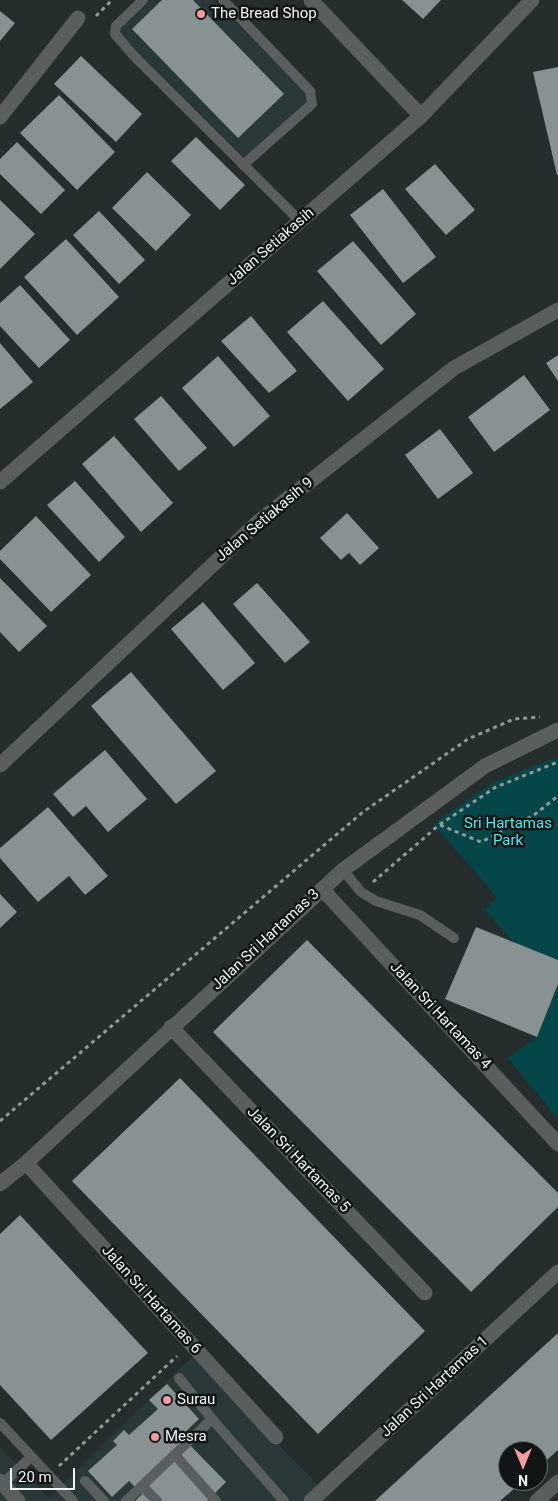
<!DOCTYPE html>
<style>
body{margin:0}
#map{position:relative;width:558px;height:1501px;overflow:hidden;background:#262d2d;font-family:Roboto,sans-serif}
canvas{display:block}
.north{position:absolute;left:498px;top:1441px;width:50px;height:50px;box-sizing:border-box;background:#111515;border:1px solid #6a6f6f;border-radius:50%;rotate:180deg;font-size:14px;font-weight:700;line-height:20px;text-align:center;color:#f0f5f5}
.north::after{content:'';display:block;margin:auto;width:18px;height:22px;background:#f59b9d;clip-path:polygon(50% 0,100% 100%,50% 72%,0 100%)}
.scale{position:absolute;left:10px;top:1468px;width:65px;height:22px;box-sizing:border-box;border:2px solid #f0f5f5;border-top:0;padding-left:6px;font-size:15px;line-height:18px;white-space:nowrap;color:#f0f5f5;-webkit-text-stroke:4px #111515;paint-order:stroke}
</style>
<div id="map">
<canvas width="558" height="1501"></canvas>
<div class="north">N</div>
<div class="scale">20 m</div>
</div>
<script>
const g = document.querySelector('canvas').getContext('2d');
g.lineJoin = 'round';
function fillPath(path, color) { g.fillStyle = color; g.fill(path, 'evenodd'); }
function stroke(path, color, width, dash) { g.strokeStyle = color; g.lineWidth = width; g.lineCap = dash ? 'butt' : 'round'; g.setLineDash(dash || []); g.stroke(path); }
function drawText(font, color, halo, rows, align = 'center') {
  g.font = font + ' Roboto,sans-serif'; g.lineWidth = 5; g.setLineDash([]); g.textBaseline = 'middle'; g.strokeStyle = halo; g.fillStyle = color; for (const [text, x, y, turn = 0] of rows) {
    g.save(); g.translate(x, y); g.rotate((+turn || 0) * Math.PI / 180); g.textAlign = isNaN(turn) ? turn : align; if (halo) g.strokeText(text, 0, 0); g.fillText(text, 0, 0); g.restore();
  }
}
fillPath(new Path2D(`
 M 150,0 L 214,0 L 305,92 L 307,103 L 244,157 L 120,34 L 121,28 Z
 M 192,1357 L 330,1497 L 326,1501 L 0,1501 L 0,1447 L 49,1498 Z`), '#293839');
fillPath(new Path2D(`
 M 558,757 L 558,960 L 514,942 L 485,910 L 497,897 L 433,824 L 494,782 Z
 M 558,984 L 558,1119 L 508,1058 L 537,1037 Z`), '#054749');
fillPath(new Path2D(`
 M 162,0 L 193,0 L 284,94 L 238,138 L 132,29 Z
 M 402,0 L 441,0 L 423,19 Z
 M 0,11 L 15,23 L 0,41 Z
 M 81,56 L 142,114 L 116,142 L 54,84 Z
 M 558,67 L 558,175 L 557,175 L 533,72 Z
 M 59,95 L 115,152 L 77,190 L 20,133 Z
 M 196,137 L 245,185 L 220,210 L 171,161 Z
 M 17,142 L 65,190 L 41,214 L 0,174 L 0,159 Z
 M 435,164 L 475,210 L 446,235 L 405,189 Z
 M 147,172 L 191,215 L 156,251 L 112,208 Z
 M 383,189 L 436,257 L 403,283 L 350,215 Z
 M 0,200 L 35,234 L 0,269 Z
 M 99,211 L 145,260 L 119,284 L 73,235 Z
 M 66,239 L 119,297 L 77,335 L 24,277 Z
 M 353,241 L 416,314 L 381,345 L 317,271 Z
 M 20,285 L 70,340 L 39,368 L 0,326 L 0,303 Z
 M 323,301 L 384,369 L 348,401 L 287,332 Z
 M 251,316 L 297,371 L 269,393 L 221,341 Z
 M 0,343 L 33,382 L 0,409 Z
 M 558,355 L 558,381 L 546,363 Z
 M 218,356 L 270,416 L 234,447 L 182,388 Z
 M 524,375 L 550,410 L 494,452 L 468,417 Z
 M 161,396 L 207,448 L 179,471 L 134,419 Z
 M 440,429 L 473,473 L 438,499 L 405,455 Z
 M 114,436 L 173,503 L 141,532 L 82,464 Z
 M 75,481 L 125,537 L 99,562 L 47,505 Z
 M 347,513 L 379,548 L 360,565 L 349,553 L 341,560 L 320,538 Z
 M 36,516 L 91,575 L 51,612 L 0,559 L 0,551 Z
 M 0,578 L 47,626 L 19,652 L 0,632 Z
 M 257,583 L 310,642 L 285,663 L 233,604 Z
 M 203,602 L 255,663 L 223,690 L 171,629 Z
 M 131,672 L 216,771 L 176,804 L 91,706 Z
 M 105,750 L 147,799 L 108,832 L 86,806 L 73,817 L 53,794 Z
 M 48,807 L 108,876 L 85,895 L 69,876 L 38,902 L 0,858 L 0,848 Z
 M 0,894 L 17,912 L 0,928 Z
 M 476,927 L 558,960 L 558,984 L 537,1037 L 445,999 Z
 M 307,940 L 558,1193 L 558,1207 L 471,1292 L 213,1032 Z
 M 180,1078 L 425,1331 L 318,1434 L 72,1181 Z
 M 20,1215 L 148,1353 L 51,1440 L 0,1385 L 0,1234 Z
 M 558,1333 L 558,1450 L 538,1468 L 538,1451 L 508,1451 L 508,1481 L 523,1481 L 500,1501 L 375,1501 Z
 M 167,1384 L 199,1419 L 181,1436 L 226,1482 L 207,1501 L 135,1501 L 142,1494 L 129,1481 L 112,1497 L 88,1471 L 117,1445 L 113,1441 L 124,1430 L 129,1435 L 158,1409 L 149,1400 Z`), '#899292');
stroke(new Path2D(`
 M 96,16 L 112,0
 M 440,825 L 481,842 L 534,815 L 558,796
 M 373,882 L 439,825 L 496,787 L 558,762
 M 0,1121 L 363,812 L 468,739 L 514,719 L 540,717
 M 59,1466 L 177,1356`), '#929898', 3, [4, 4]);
stroke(new Path2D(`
 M 143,0 L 116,26 L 115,34 L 134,56 L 300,221
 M 223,0 L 310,91 L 312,104 L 243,165
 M 343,870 L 361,892 L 376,901 L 420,915 L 454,938
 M 179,1378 L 212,1419
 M 0,1423 L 73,1501
 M 175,1455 L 216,1501
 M 85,1481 L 104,1501
 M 3,1483 L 31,1457
 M 142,1486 L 157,1501
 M 126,1501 L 212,1419 L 284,1501`), '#5a5e5e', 10);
stroke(new Path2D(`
 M 311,0 L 421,116
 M 0,117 L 78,18
 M 0,482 L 421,116 L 532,0
 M 0,765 L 257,523 L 454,368 L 558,310
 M 322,889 L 558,1144
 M 171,1027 L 425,1293
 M 26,1163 L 276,1437
 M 0,1184 L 26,1163 L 343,870 L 485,766 L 558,730
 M 0,1481 L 18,1501
 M 311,1501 L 558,1272
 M 537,1501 L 558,1482`), '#5a5e5e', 15);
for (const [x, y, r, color] of [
 [201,14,5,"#f59b9d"],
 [167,1400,5,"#f59b9d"],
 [155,1437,5,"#f59b9d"]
]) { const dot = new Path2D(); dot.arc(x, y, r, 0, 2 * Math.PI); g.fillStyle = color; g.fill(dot); stroke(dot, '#111515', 2); }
drawText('15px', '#f0f5f5', '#111515', [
 ["The Bread Shop",211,14],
 ["Surau",177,1400],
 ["Mesra",165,1437]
], 'left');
drawText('15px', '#f0f5f5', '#111515', [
 ["Jalan Setiakasih",271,247,-41],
 ["Jalan Setiakasih 9",265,520,-40],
 ["Jalan Sri Hartamas 3",266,940,-43],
 ["Jalan Sri Hartamas 4",440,1016,47],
 ["Jalan Sri Hartamas 5",298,1160,46],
 ["Jalan Sri Hartamas 6",151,1300,48],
 ["Jalan Sri Hartamas 1",435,1387,-43]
]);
drawText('15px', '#47eaef', '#111515', [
 ["Sri Hartamas",508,824],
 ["Park",508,841]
]);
</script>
